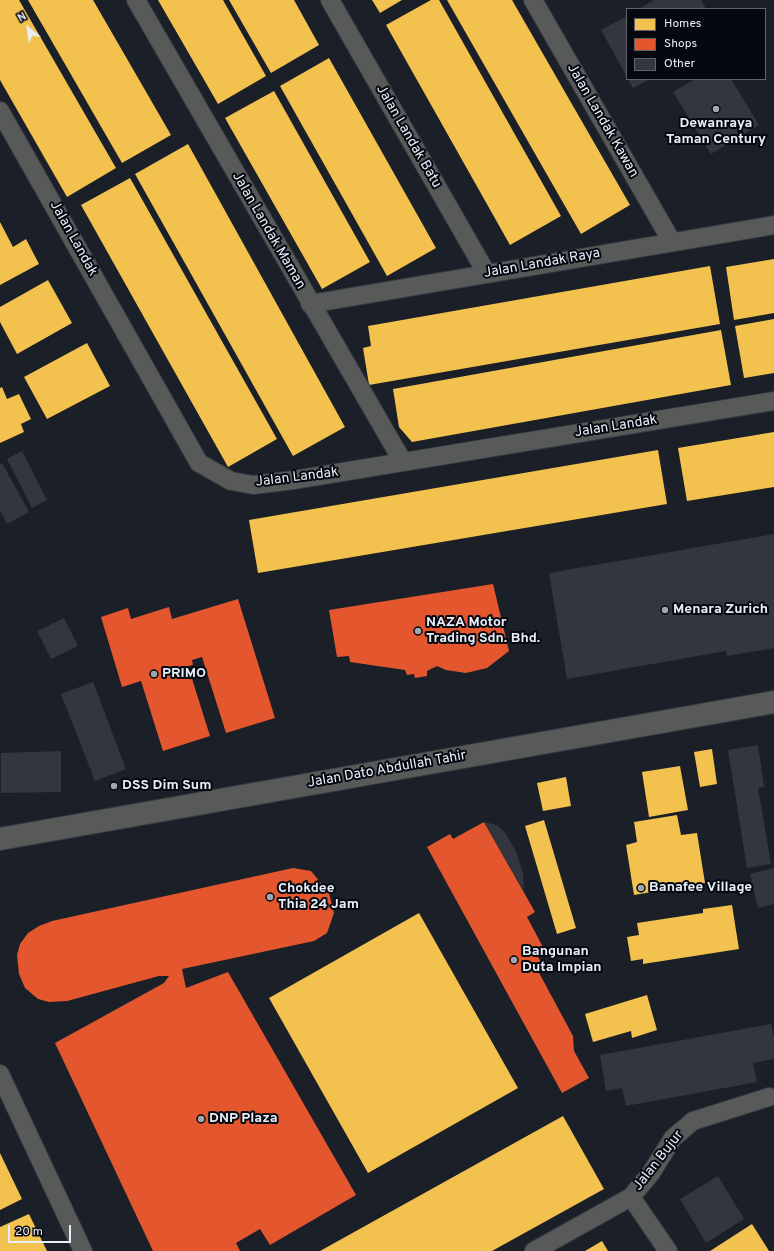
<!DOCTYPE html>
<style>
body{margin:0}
#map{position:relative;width:774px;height:1251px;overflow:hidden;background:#1b1f27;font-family:Overpass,sans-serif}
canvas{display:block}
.legend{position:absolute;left:626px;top:8px;width:140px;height:72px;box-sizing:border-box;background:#05080e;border:1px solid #5f646c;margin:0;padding:5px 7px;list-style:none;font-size:12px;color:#e7eef9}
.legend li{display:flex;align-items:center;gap:8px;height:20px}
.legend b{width:20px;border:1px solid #5f646c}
.north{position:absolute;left:8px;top:8px;width:40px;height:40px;-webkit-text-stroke:3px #05080e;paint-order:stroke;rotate:331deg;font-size:11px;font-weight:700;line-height:16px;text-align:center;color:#e7eef9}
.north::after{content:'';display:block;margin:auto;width:14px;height:18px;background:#e7eef9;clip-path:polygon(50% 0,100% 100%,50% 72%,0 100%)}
.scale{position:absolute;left:8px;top:1225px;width:63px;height:18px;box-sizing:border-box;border:2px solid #e7eef9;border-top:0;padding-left:5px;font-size:12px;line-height:14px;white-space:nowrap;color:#e7eef9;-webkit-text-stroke:3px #05080e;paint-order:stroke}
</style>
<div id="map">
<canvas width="774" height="1251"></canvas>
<ul class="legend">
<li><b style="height:11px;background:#f2c14e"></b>Homes</li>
<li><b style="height:11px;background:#e4572e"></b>Shops</li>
<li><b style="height:11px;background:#33363e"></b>Other</li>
</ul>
<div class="north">N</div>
<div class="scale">20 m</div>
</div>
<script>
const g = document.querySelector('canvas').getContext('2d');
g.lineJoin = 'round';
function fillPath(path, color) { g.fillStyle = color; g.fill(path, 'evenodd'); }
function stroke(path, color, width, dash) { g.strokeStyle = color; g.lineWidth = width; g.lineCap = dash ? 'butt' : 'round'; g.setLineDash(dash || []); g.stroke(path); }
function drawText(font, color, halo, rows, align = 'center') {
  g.font = font + ' Overpass,sans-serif'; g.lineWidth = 4; g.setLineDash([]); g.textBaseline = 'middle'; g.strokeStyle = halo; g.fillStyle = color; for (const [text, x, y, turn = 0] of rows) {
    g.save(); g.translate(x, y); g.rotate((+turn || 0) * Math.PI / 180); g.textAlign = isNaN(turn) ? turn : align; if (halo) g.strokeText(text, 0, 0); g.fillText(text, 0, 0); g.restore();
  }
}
fillPath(new Path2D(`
 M 0,0 L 19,0 L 116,168 L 67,197 L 0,80 Z
 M 28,0 L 93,0 L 171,135 L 122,163 Z
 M 158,0 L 223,0 L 266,76 L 218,104 Z
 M 229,0 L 294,0 L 319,45 L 271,73 Z
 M 372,0 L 402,0 L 380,13 Z
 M 431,0 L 439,0 L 561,216 L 510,245 L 386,25 Z
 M 447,0 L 512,0 L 630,205 L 581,234 Z
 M 329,58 L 436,248 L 387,276 L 280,86 Z
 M 274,91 L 370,262 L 322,289 L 225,118 Z
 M 188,144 L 345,427 L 293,456 L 135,174 Z
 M 130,178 L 277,439 L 228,467 L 81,205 Z
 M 0,222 L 13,247 L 26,239 L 39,264 L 0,285 Z
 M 774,259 L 774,313 L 734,320 L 726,267 Z
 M 710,266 L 720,324 L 369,385 L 363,348 L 371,346 L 368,326 Z
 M 48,280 L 72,323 L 17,354 L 0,322 L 0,307 Z
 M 774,319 L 774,373 L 744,378 L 735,326 Z
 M 721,330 L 731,385 L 412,442 L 399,427 L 393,389 Z
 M 87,343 L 110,386 L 47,419 L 24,377 Z
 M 2,387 L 7,399 L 19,394 L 31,419 L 21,424 L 24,432 L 0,443 L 0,388 Z
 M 774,432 L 774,487 L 687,501 L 678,448 Z
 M 658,450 L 667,504 L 258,573 L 249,520 Z
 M 712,749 L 717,784 L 700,787 L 694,752 Z
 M 680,766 L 688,810 L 649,817 L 642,772 Z
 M 566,777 L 571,806 L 543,811 L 537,783 Z
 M 677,815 L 681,835 L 697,833 L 705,883 L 634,895 L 626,845 L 637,842 L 634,822 Z
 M 544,820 L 576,928 L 557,934 L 525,826 Z
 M 732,905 L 739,949 L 643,964 L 643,959 L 631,961 L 627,937 L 639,935 L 637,923 L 703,913 L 703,909 Z
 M 419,913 L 518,1088 L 368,1173 L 269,998 Z
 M 647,995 L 657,1030 L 632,1038 L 631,1031 L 593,1042 L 585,1014 Z
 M 563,1116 L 604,1189 L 492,1251 L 320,1251 Z
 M 0,1153 L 22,1199 L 0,1210 Z
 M 29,1214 L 47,1251 L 0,1251 L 0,1227 Z
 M 752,1224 L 769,1251 L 710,1251 Z
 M 602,1241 L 608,1251 L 585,1251 Z`), '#f2c14e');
fillPath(new Path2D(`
 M 493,584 L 509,651 L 487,668 L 466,673 L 446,670 L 437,666 L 427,671 L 427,676 L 415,678 L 414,674 L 407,675 L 405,670 L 350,662 L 349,656 L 337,657 L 329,610 Z
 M 238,599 L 275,718 L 226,733 L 202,657 L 192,660 L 193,665 L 188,666 L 210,736 L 163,751 L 141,681 L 122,687 L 101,617 L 128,608 L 131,619 L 169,607 L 172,619 Z
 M 484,822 L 535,912 L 527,917 L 544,949 L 536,953 L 543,966 L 537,969 L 573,1036 L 574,1051 L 589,1078 L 562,1093 L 427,847 L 450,834 L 453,839 Z
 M 293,868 L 311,871 L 329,893 L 334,913 L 327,933 L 314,941 L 182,969 L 186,988 L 228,972 L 356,1195 L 270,1245 L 260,1229 L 236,1243 L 240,1251 L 153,1251 L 55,1043 L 164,983 L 169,976 L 159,976 L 67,1001 L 49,1002 L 38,999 L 25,988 L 19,974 L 17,955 L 20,944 L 28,933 L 39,926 L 52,921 Z`), '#e4572e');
fillPath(new Path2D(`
 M 654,0 L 701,0 L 706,9 L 639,9 Z
 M 627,16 L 627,77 L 601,30 Z
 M 628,79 L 650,79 L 633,88 Z
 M 695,79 L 731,79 L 759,125 L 711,154 L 673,92 Z
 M 22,451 L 47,500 L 32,508 L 7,459 Z
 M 2,463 L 29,512 L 7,524 L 0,510 L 0,464 Z
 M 774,534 L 774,648 L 727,656 L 726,651 L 567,679 L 549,573 Z
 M 64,618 L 78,646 L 51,659 L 37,631 Z
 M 93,682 L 126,769 L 95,781 L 61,694 Z
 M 758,745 L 764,787 L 758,788 L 771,864 L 747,868 L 728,750 Z
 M 61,751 L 61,792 L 1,793 L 1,753 Z
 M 484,822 L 497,825 L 506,834 L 516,851 L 523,873 L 524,892 Z
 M 774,868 L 774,904 L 758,908 L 750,874 Z
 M 771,1024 L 774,1038 L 774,1059 L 753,1063 L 757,1082 L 626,1106 L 622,1088 L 606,1091 L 600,1055 Z
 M 718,1176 L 744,1219 L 706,1243 L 680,1199 Z`), '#33363e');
const minor = new Path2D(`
 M 136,0 L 403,462
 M 330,0 L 487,274
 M 533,0 L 672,242
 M 0,111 L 199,463 L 231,481 L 253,485 L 294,480 L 774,401
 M 310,304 L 774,225
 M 0,1074 L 83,1251
 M 631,1197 L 668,1251
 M 534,1251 L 631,1197 L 651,1173 L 673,1138 L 693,1121 L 769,1097`);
const tertiary = new Path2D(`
 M 0,839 L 774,702`);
stroke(minor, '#34393f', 20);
stroke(tertiary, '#34393f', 24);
stroke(minor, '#585a5a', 18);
stroke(tertiary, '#585a5a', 22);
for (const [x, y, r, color] of [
 [716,109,4,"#a0a6b0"],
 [665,610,4,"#a0a6b0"],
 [418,631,4,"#a0a6b0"],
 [154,674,4,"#a0a6b0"],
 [114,786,4,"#a0a6b0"],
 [641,888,4,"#a0a6b0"],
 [270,897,4,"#a0a6b0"],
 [514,960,4,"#a0a6b0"],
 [201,1119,4,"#a0a6b0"]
]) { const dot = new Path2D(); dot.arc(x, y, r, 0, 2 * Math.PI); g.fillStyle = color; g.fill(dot); stroke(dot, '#05080e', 1.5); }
drawText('14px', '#e7eef9', '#05080e', [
 ["Jalan Landak Kawan",602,121,60],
 ["Jalan Landak Batu",408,137,60],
 ["Jalan Landak Maman",268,231,60],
 ["Jalan Landak",73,239,61],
 ["Jalan Landak Raya",542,264,-10],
 ["Jalan Landak",616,427,-9],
 ["Jalan Landak",297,478,-7],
 ["Jalan Dato Abdullah Tahir",387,770,-10],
 ["Jalan Bujur",659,1161,-52]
]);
drawText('bold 14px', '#e7eef9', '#05080e', [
 ["Dewanraya",716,124,"center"],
 ["Taman Century",716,140,"center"],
 ["Menara Zurich",673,610],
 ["NAZA Motor",426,623],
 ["Trading Sdn. Bhd.",426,639],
 ["PRIMO",162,674],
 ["DSS Dim Sum",122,786],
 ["Banafee Village",649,888],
 ["Chokdee",278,889],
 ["Thia 24 Jam",278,905],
 ["Bangunan",522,952],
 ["Duta Impian",522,968],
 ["DNP Plaza",209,1119]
], 'left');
</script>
